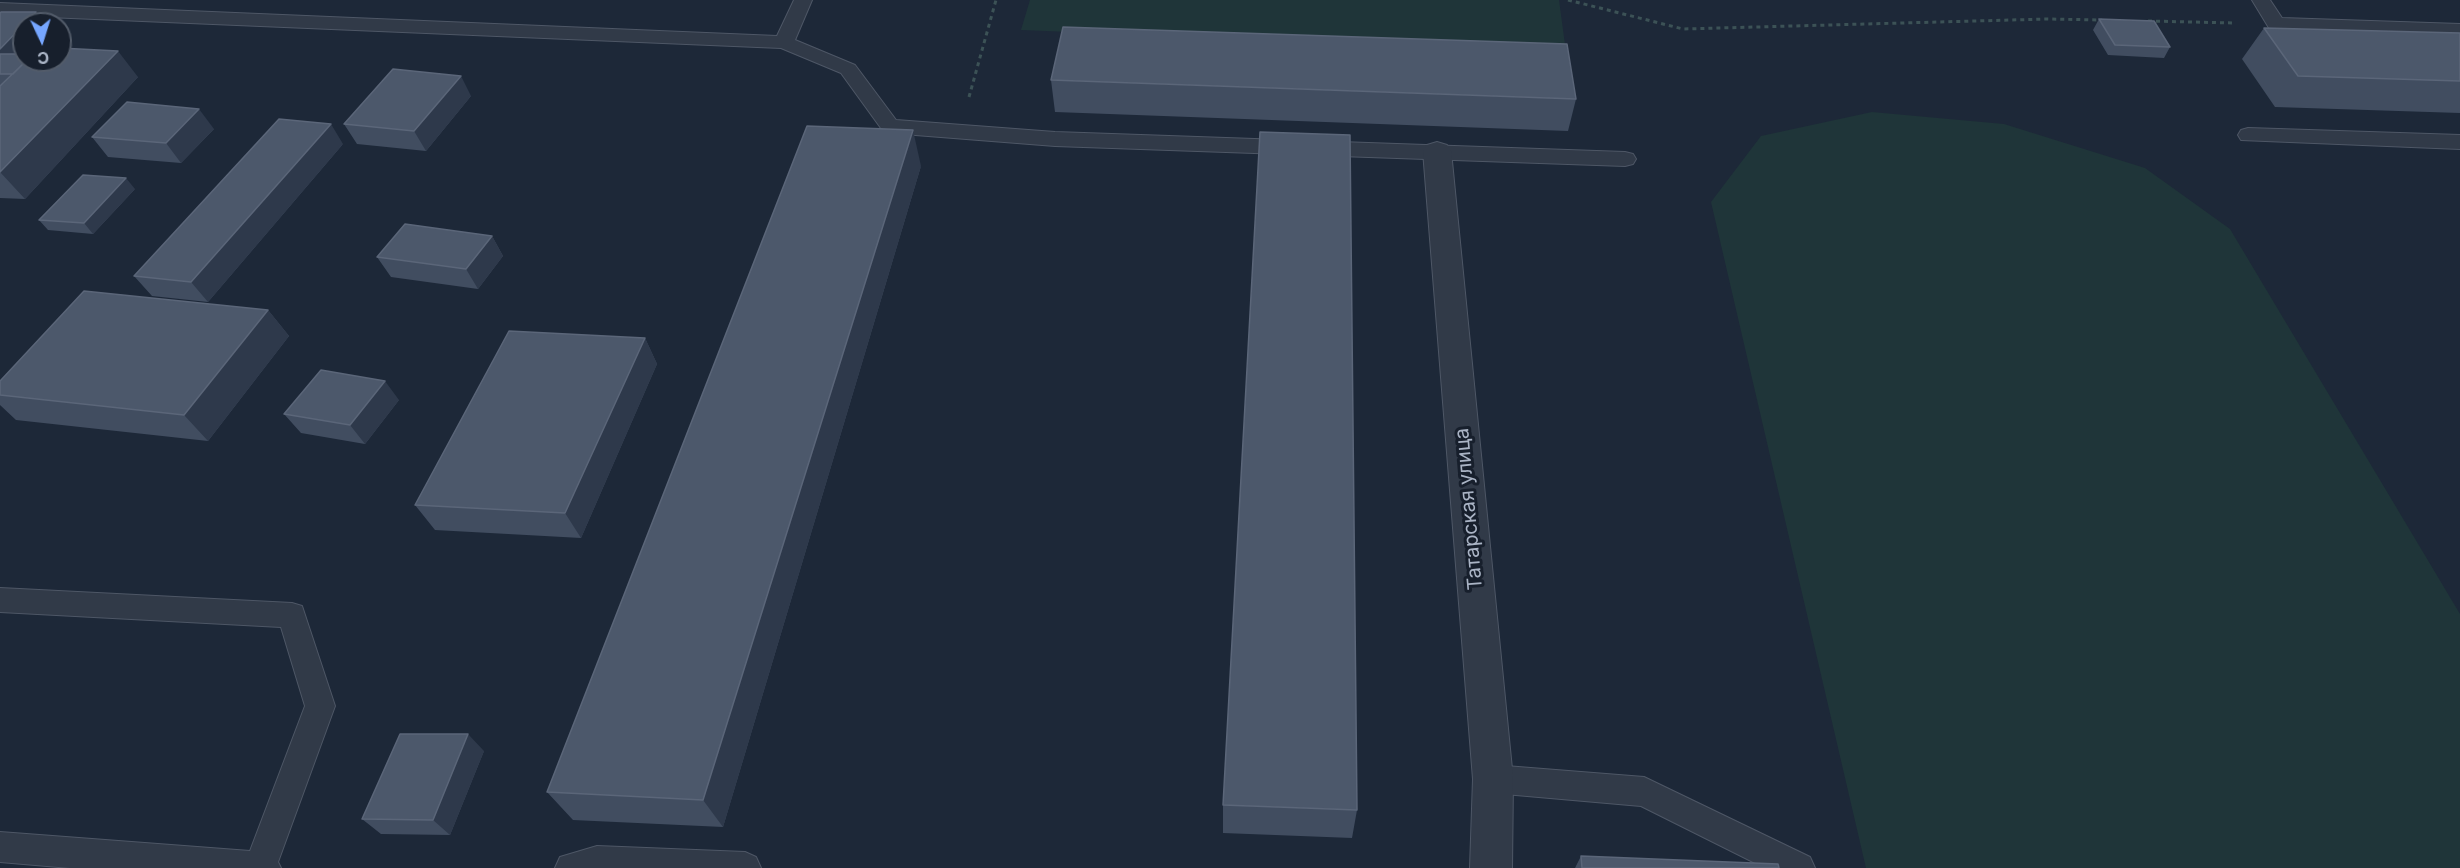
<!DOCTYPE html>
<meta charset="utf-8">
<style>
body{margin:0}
#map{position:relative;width:2460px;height:868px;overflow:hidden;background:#1d2838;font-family:Inter,sans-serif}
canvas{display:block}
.north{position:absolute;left:12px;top:12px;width:60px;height:60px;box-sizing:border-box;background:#171f2c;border:2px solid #525b69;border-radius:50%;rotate:176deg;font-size:16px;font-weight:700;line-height:24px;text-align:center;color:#aab4c5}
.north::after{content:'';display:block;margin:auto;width:21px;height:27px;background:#76a6ff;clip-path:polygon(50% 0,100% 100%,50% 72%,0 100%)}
</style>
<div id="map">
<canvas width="2460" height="868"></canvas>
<div class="north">С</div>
</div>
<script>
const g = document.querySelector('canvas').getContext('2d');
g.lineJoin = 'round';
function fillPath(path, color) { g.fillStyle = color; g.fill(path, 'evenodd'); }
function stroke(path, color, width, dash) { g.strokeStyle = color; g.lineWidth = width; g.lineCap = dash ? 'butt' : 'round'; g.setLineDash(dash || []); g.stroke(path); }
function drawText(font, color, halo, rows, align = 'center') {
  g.font = font + ' Inter,sans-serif'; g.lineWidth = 6; g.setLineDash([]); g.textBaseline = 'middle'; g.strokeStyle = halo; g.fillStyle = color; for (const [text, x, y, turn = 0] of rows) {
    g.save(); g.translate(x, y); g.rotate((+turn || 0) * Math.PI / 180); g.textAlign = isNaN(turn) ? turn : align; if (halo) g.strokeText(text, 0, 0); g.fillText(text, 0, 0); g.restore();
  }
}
fillPath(new Path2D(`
 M 1030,0 L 1559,0 L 1566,52 L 1021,30 Z
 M 1872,112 L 2004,124 L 2145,168 L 2230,229 L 2460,614 L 2460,868 L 1866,868 L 1711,202 L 1761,136 Z`), '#1f3539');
const service = new Path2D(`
 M 794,0 L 812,0 L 795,40 L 855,65 L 896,120 L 1055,132 L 1625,152 L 1633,154 L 1636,159 L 1633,164 L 1625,166 L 1055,146 L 890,133 L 883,131 L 841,73 L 781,48 L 0,15 L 0,3 L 777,36 Z
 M 2252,0 L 2270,0 L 2282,18 L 2460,24 L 2460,36 L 2276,30 L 2269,28 Z
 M 2248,128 L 2460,135 L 2460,149 L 2241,140 L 2238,135 L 2241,130 Z
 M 0,588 L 292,603 L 302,606 L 335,706 L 278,862 L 281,868 L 70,868 L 0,862 L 0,832 L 250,851 L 305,706 L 281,627 L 0,612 Z
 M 1493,765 L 1644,777 L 1810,857 L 1815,868 L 1765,868 L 1641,806 L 1493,793 L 1482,789 L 1478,779 L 1482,769 Z
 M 597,846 L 745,852 L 756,857 L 761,868 L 555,868 L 560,857 Z`);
const minor = new Path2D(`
 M 1437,142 L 1447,145 L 1451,151 L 1513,779 L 1512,868 L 1470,868 L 1473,779 L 1423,151 L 1427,145 Z`);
stroke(service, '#4e5766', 2);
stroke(minor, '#4e5766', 2);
stroke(new Path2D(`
 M 1568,0 L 1683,29 L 2048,19 L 2102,20
 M 2148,21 L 2234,23
 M 969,97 L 996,0`), '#3c5256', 3, [4, 4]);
fillPath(service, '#313a48');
fillPath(minor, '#313a48');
fillPath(new Path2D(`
 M 36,12 L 44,23 L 24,24 L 24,44 L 14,54 L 138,77 L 25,199 L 0,198 L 0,13 Z
 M 2099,19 L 2170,47 L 2164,58 L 2108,55 L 2093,30 Z
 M 2264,28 L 2460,33 L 2460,113 L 2275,107 L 2242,59 Z
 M 1051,80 L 1576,99 L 1568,131 L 1055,112 Z
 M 471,96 L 426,151 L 357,144 L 344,124 Z
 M 214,129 L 181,163 L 108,157 L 92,137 Z
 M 343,144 L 208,302 L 152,296 L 134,276 Z
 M 921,166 L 723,827 L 573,820 L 547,792 Z
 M 135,189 L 93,234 L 48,230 L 39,220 Z
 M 492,236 L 503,256 L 478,289 L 391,277 L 377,257 Z
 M 268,310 L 289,336 L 208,441 L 16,420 L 0,405 L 0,381 Z
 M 645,338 L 657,364 L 581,538 L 435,530 L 415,505 Z
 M 399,400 L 365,444 L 301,433 L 284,414 Z
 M 484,751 L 450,835 L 381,834 L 362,819 Z
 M 1223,805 L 1357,810 L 1352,838 L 1223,833 Z
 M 1581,856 L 1779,868 L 1575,868 Z`), '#414d60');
fillPath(new Path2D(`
 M 36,12 L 44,23 L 43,24 L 24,24 Z
 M 24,24 L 24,44 L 1,68 L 0,66 L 0,49 Z
 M 118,51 L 138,77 L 25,199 L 0,172 Z
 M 461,76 L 471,96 L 426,151 L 414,131 Z
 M 199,109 L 214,129 L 181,163 L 166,143 Z
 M 331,124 L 343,144 L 208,302 L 191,282 Z
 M 913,130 L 921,166 L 723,827 L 703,800 Z
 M 126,178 L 135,189 L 93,234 L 84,223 Z
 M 492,236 L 503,256 L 478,289 L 466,269 Z
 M 268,310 L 289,336 L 208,441 L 184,415 Z
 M 645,338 L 657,364 L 581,538 L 565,513 Z
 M 385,381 L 399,400 L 365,444 L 350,425 Z
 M 468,734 L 484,751 L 450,835 L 433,820 Z`), '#2e394b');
const building = new Path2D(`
 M 1,12 L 36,12 L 0,49 L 0,13 Z
 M 2099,19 L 2154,21 L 2170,47 L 2115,45 Z
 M 1063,27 L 1567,44 L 1576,99 L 1051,80 Z
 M 2264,28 L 2460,33 L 2460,81 L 2298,76 Z
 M 60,48 L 118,51 L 0,172 L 0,86 L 27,60 L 60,60 Z
 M 0,54 L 24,54 L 24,60 L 27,60 L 13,74 L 0,74 Z
 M 393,69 L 461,76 L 414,131 L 344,124 Z
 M 127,102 L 199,109 L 166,143 L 92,137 Z
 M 279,119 L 331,124 L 191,282 L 134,276 Z
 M 807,126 L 913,130 L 703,800 L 547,792 Z
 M 1260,132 L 1350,135 L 1357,810 L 1223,805 Z
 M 83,175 L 126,178 L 84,223 L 39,220 Z
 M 405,224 L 492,236 L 466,269 L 377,257 Z
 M 84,291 L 268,310 L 184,415 L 0,395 L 0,381 Z
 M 509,331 L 645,338 L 565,513 L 415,505 Z
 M 321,370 L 385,381 L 350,425 L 284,414 Z
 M 400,734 L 468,734 L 433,820 L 362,819 Z
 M 1581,856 L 1778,864 L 1779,868 L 1582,868 Z`);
fillPath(building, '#4c586b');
stroke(building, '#5b6679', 1.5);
drawText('20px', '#aab4c5', '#171f2c', [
 ["Татарская улица",1469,509,-95]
]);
</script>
